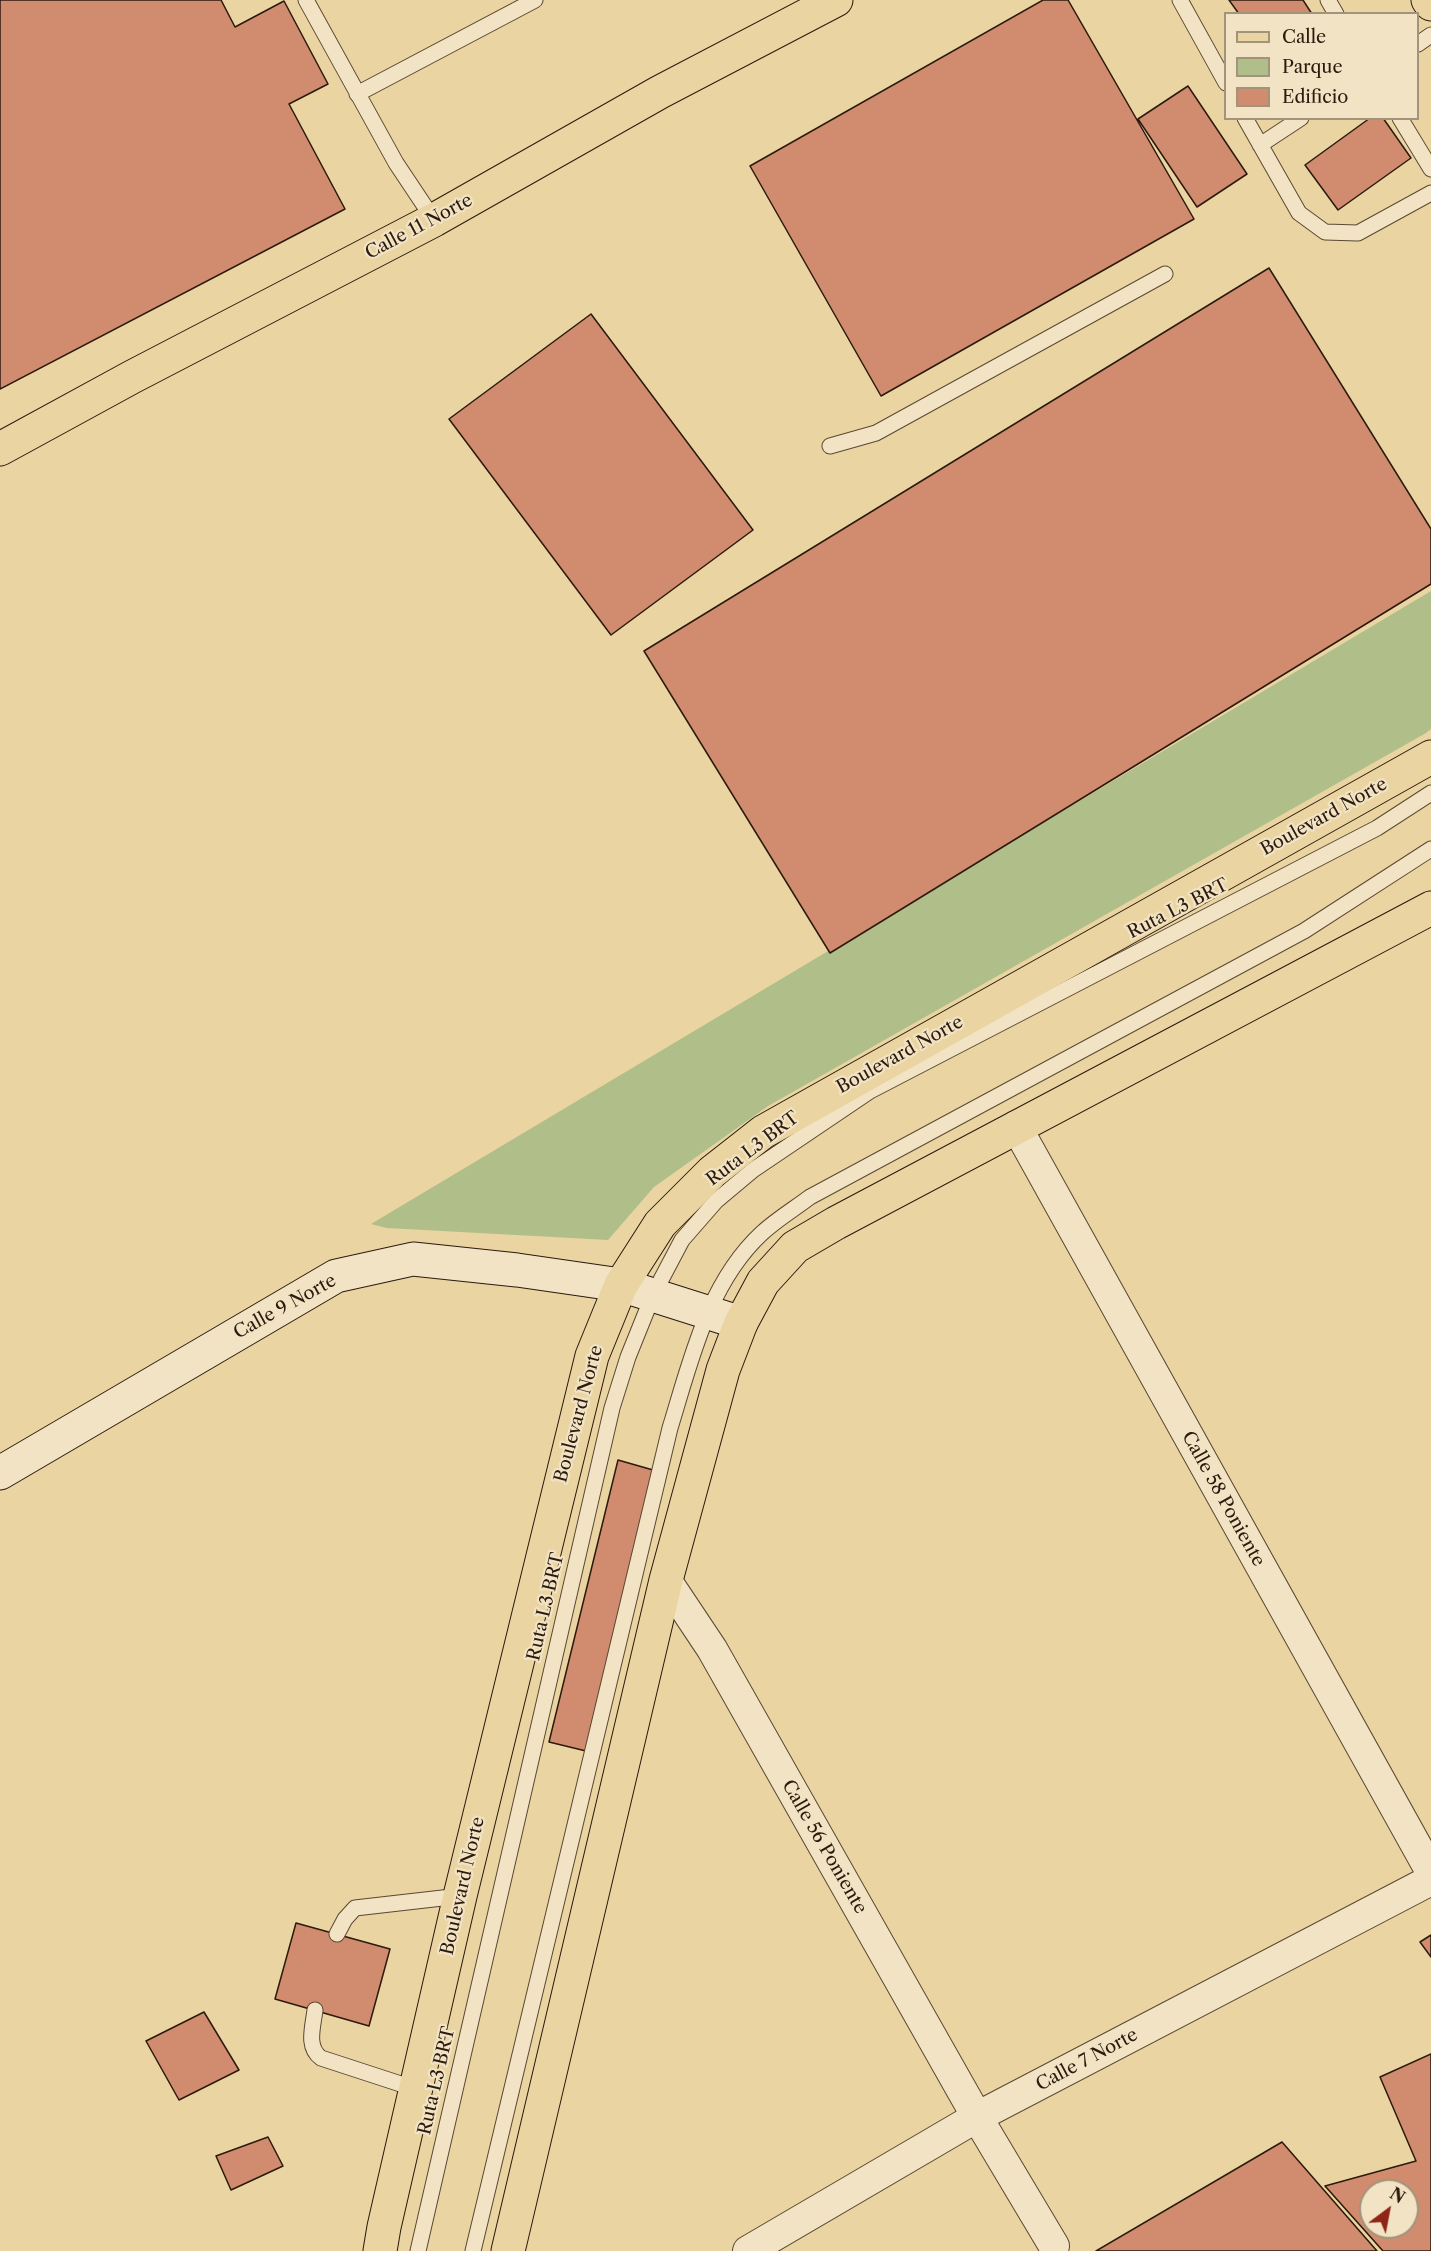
<!DOCTYPE html>
<style>
body{margin:0}
#map{position:relative;width:1431px;height:2251px;overflow:hidden;background:#e9d4a2;font-family:"Libre Caslon Text",serif}
canvas{display:block}
.legend{position:absolute;left:1224px;top:12px;width:195px;height:108px;box-sizing:border-box;background:#f1e3c3;border:2px solid #a2937b;margin:0;padding:8px 10px;list-style:none;font-size:18px;color:#2b1a0e}
.legend li{display:flex;align-items:center;gap:12px;height:30px}
.legend b{width:30px;border:2px solid #a2937b}
.north{position:absolute;left:1359px;top:2179px;width:60px;height:60px;box-sizing:border-box;background:#f1e3c3;border:2px solid #a2937b;border-radius:50%;rotate:32deg;font-size:16px;font-weight:700;line-height:24px;text-align:center;color:#2b1a0e}
.north::after{content:'';display:block;margin:auto;width:21px;height:27px;background:#8f2418;clip-path:polygon(50% 0,100% 100%,50% 72%,0 100%)}
</style>
<div id="map">
<canvas width="1431" height="2251"></canvas>
<ul class="legend">
<li><b style="height:8px;background:#e9d4a2"></b>Calle</li>
<li><b style="height:16px;background:#b0be89"></b>Parque</li>
<li><b style="height:16px;background:#d18b6e"></b>Edificio</li>
</ul>
<div class="north">N</div>
</div>
<script>
const g = document.querySelector('canvas').getContext('2d');
g.lineJoin = 'round';
function fillPath(path, color) { g.fillStyle = color; g.fill(path, 'evenodd'); }
function stroke(path, color, width, dash) { g.strokeStyle = color; g.lineWidth = width; g.lineCap = dash ? 'butt' : 'round'; g.setLineDash(dash || []); g.stroke(path); }
function drawText(font, color, halo, rows, align = 'center') {
  g.font = font + ' "Libre Caslon Text",serif'; g.lineWidth = 4.5; g.setLineDash([]); g.textBaseline = 'middle'; g.strokeStyle = halo; g.fillStyle = color; for (const [text, x, y, turn = 0] of rows) {
    g.save(); g.translate(x, y); g.rotate((+turn || 0) * Math.PI / 180); g.textAlign = isNaN(turn) ? turn : align; if (halo) g.strokeText(text, 0, 0); g.fillText(text, 0, 0); g.restore();
  }
}
fillPath(new Path2D(`
 M 1431,591 L 1431,729 L 1426,733 L 768,1106 L 654,1187 L 608,1240 L 387,1228 L 371,1224 Z`), '#b0be89');
const building = new Path2D(`
 M 0,0 L 221,0 L 235,27 L 284,1 L 328,84 L 289,104 L 345,209 L 0,389 Z
 M 1043,0 L 1068,0 L 1194,219 L 881,396 L 750,166 Z
 M 1229,0 L 1303,0 L 1312,14 L 1239,14 Z
 M 1188,86 L 1247,174 L 1197,207 L 1138,119 Z
 M 1370,118 L 1383,118 L 1411,158 L 1338,210 L 1305,165 Z
 M 1269,268 L 1431,529 L 1431,584 L 830,953 L 644,651 Z
 M 591,314 L 753,530 L 611,635 L 449,419 Z
 M 618,1460 L 653,1470 L 586,1751 L 549,1742 Z
 M 296,1923 L 390,1949 L 369,2026 L 275,1999 Z
 M 1431,1935 L 1431,1957 L 1420,1942 Z
 M 204,2012 L 239,2070 L 179,2100 L 146,2041 Z
 M 1431,2054 L 1431,2251 L 1383,2251 L 1325,2186 L 1416,2161 L 1380,2077 ZM 1371,2191 L 1407,2191 L 1407,2227 L 1371,2227 Z
 M 268,2137 L 283,2166 L 231,2190 L 216,2156 Z
 M 1282,2142 L 1377,2251 L 1096,2251 Z`);
fillPath(building, '#d18b6e');
stroke(building, '#2b1a0e', 1.5);
const service = new Path2D(`
 M 306,0 L 396,163 L 434,220
 M 1180,0 L 1226,83
 M 1328,0 L 1336,14
 M 1418,44 L 1431,35
 M 357,94 L 535,0
 M 1245,118 L 1299,213 L 1325,232 L 1358,233 L 1431,193
 M 1400,118 L 1431,169
 M 1260,145 L 1301,118
 M 830,446 L 876,433 L 1165,274
 M 337,1934 L 345,1919 L 355,1908 L 460,1896
 M 315,2010 C 313,2027 306,2047 321,2058 L 416,2089
 M 418,2251 L 612,1408 L 628,1357 L 653,1295 L 682,1240 L 716,1201 L 753,1170 L 870,1091 L 1377,828 L 1431,793
 M 473,2251 L 670,1428 C 691,1360 708,1283 762,1233 C 776,1220 794,1209 810,1197 L 1304,931 L 1431,849`);
const minor = new Path2D(`
 M 1016,1126 L 1431,1872
 M 666,1580 L 712,1649 L 977,2117 L 1054,2246
 M 748,2251 L 977,2117 L 1431,1880`);
const secondary = new Path2D(`
 M 0,1473 L 336,1276 L 413,1259 L 517,1270 L 621,1285 L 741,1323`);
const primary = new Path2D(`
 M 1428,0 L 1431,4
 M 0,449 L 132,377 L 434,220 L 660,92 L 836,0
 M 380,2251 L 384,2227 L 460,1896 L 592,1356 L 621,1285 L 660,1224 L 712,1172 L 763,1132 L 1431,757
 M 508,2251 L 666,1580 L 723,1370 L 741,1323 L 763,1282 L 795,1247 L 836,1223 L 1431,908`);
stroke(service, '#5a4833', 17);
stroke(minor, '#5a4833', 32);
stroke(secondary, '#2b1a0e', 35);
stroke(primary, '#2b1a0e', 35);
stroke(service, '#f1e3c3', 15);
stroke(minor, '#f1e3c3', 30);
stroke(secondary, '#f1e3c3', 33);
stroke(primary, '#e9d4a2', 33);
drawText('18px', '#2b1a0e', '#f1e3c3', [
 ["Calle 11 Norte",419,227,-28],
 ["Boulevard Norte",1324,817,-29],
 ["Ruta L3 BRT",1178,909,-27],
 ["Boulevard Norte",900,1055,-29],
 ["Ruta L3 BRT",753,1149,-37],
 ["Calle 9 Norte",285,1307,-29],
 ["Boulevard Norte",579,1414,-75],
 ["Calle 58 Poniente",1223,1499,61],
 ["Ruta L3 BRT",546,1607,-77],
 ["Calle 56 Poniente",824,1847,60],
 ["Boulevard Norte",463,1886,-77],
 ["Calle 7 Norte",1087,2060,-28],
 ["Ruta L3 BRT",437,2081,-77]
]);
</script>
